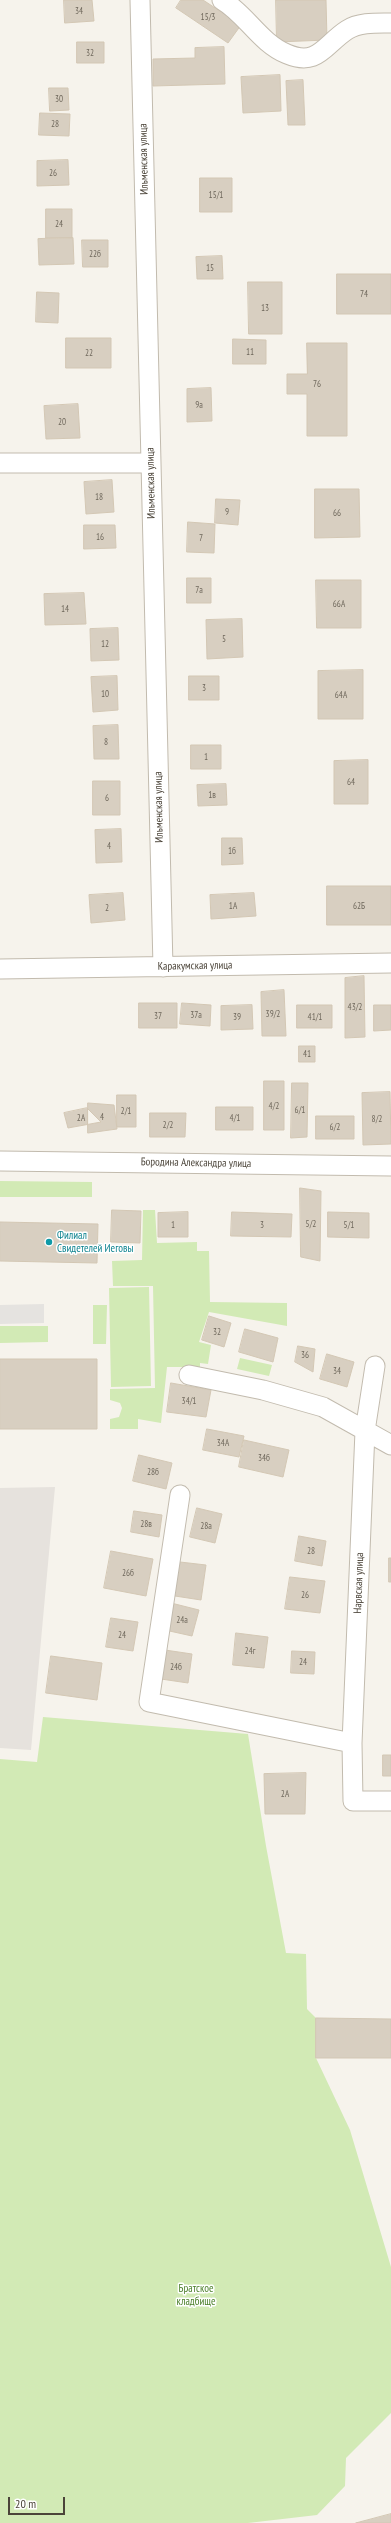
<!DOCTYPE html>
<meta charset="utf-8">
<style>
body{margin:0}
#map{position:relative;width:391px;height:2523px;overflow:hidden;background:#f6f3ec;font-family:"PT Sans Narrow",sans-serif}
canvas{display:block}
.scale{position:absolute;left:8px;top:2497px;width:57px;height:18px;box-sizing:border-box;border:2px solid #4b4439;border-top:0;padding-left:5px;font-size:12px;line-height:14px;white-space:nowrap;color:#4b4439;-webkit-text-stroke:3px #fff;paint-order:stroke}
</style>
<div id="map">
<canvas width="391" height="2523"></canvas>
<div class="scale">20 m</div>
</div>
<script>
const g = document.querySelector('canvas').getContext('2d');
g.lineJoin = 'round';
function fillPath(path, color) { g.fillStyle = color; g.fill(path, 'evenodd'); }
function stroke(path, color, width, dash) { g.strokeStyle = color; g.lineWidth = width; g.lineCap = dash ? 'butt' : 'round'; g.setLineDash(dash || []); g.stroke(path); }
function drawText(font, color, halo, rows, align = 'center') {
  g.font = font + ' "PT Sans Narrow",sans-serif'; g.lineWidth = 3; g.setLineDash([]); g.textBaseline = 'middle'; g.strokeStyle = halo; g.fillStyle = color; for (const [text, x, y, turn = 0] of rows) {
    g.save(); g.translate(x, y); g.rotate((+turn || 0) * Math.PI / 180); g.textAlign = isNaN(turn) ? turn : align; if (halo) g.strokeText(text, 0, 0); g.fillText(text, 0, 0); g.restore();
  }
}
fillPath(new Path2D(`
 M 55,1487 L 31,1750 L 0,1748 L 0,1488 Z`), '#e6e2dd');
fillPath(new Path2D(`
 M 0,1181 L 92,1182 L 92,1197 L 0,1197 Z
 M 143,1210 L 155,1210 L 157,1243 L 197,1242 L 197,1251 L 209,1251 L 210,1302 L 287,1303 L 287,1326 L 209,1312 L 199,1342 L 211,1345 L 208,1364 L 200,1363 L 200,1367 L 167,1367 L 161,1423 L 138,1419 L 138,1429 L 110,1429 L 110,1419 L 119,1417 L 122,1408 L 120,1403 L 110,1400 L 110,1389 L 155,1388 L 153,1286 L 113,1286 L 112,1261 L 142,1260 Z
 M 149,1287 L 151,1386 L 111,1387 L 109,1288 Z
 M 93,1305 L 107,1305 L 106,1344 L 93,1344 Z
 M 0,1326 L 48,1326 L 48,1342 L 0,1343 Z
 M 240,1358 L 272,1365 L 269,1376 L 237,1369 Z
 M 43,1717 L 248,1734 L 266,1846 L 286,1953 L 306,1954 L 307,2009 L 316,2018 L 316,2058 L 350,2130 L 391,2267 L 391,2413 L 346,2458 L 345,2486 L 317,2515 L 248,2523 L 0,2523 L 0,1759 L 37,1762 Z`), '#d2eab5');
fillPath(new Path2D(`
 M 44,1304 L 44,1323 L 0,1324 L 0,1305 Z`), '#e5e3e0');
const building = new Path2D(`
 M 64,0 L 92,0 L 94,21 L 65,23 Z
 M 181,0 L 203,0 L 241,25 L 228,43 L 176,8 Z
 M 276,0 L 326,0 L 327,40 L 277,42 Z
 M 77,42 L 104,42 L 104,63 L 77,63 Z
 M 224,47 L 225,84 L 153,86 L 153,59 L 195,58 L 195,48 Z
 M 280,75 L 281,111 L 243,113 L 241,77 Z
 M 303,80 L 305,125 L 288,125 L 286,81 Z
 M 49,88 L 68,88 L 69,110 L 50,111 Z
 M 40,113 L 70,114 L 69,136 L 39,135 Z
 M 68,160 L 69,185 L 37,186 L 37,161 Z
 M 200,178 L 232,178 L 232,212 L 200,212 Z
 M 46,209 L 72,209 L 72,238 L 46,238 Z
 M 73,238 L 74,264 L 39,265 L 38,239 Z
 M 82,240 L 108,240 L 108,267 L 83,267 Z
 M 222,256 L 223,279 L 197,279 L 196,257 Z
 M 337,274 L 391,274 L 391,314 L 337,314 Z
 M 248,282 L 282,282 L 282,334 L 249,334 Z
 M 37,292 L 59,293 L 58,323 L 36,322 Z
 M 66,338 L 111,338 L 111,368 L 66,368 Z
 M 233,339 L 266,340 L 266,364 L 233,364 Z
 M 307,343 L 347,343 L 347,436 L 307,436 L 307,394 L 287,394 L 287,374 L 307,374 Z
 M 211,388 L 212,421 L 187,422 L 187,389 Z
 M 78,404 L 80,438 L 46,439 L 44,406 Z
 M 112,480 L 114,512 L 86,514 L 84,482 Z
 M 315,489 L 359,489 L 360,537 L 315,538 Z
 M 216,499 L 240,500 L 238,525 L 215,523 Z
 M 188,522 L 215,524 L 214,553 L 187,552 Z
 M 84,525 L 115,525 L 116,548 L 84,549 Z
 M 187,578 L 211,578 L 211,603 L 187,603 Z
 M 316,580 L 361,580 L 361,628 L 317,628 Z
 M 84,593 L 86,624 L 45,625 L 44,594 Z
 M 242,619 L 243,657 L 207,659 L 206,620 Z
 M 118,628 L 119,660 L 91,661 L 90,629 Z
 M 363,670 L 363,719 L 318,719 L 318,671 Z
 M 117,676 L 118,710 L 93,712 L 91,677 Z
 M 189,676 L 219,676 L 219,700 L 189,700 Z
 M 118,725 L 119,759 L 94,759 L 93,726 Z
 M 191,745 L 221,745 L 221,769 L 191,769 Z
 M 368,760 L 368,804 L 334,804 L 334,761 Z
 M 93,781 L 120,781 L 120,815 L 93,815 Z
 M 226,784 L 227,805 L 198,806 L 197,785 Z
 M 121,829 L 122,862 L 96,863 L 95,830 Z
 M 222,838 L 242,838 L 243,864 L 222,865 Z
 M 327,886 L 391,886 L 391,925 L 327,925 Z
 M 123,893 L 125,920 L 91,923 L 89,895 Z
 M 254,893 L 256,916 L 211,919 L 210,895 Z
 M 364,976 L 365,1037 L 345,1038 L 345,978 Z
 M 284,990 L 286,1036 L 262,1036 L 261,992 Z
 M 139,1003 L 177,1003 L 177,1028 L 139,1028 Z
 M 182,1003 L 211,1005 L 210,1026 L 180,1024 Z
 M 252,1005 L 253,1029 L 221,1030 L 221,1006 Z
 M 297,1005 L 332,1005 L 332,1028 L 297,1028 Z
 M 374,1005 L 391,1005 L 391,1030 L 374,1031 Z
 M 299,1046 L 315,1046 L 315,1062 L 299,1062 Z
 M 264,1081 L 284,1081 L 284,1130 L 264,1130 Z
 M 292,1083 L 308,1083 L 307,1137 L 291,1138 Z
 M 390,1092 L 391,1144 L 363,1145 L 362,1093 Z
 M 117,1095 L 136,1095 L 136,1127 L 117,1127 Z
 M 88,1103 L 114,1105 L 117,1129 L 88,1133 Z
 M 216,1107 L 253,1107 L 253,1130 L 216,1130 Z
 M 87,1108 L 101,1122 L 68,1128 L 64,1113 Z
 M 150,1113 L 186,1113 L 185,1137 L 150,1137 Z
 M 316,1116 L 354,1116 L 354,1139 L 316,1139 Z
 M 300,1188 L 321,1191 L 320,1261 L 301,1257 Z
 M 112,1210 L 141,1211 L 140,1243 L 111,1242 Z
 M 188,1212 L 188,1237 L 158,1237 L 158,1213 Z
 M 232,1212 L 292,1214 L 291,1237 L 231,1236 Z
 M 328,1212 L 369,1213 L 369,1238 L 328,1237 Z
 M 0,1222 L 98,1224 L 97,1263 L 0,1261 Z
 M 209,1316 L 231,1323 L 224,1347 L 202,1340 Z
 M 245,1329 L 278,1338 L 273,1362 L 239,1352 Z
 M 298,1346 L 315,1349 L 313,1372 L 295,1362 Z
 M 327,1354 L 354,1362 L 347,1387 L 320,1379 Z
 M 0,1359 L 97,1359 L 97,1429 L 0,1429 Z
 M 171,1383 L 211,1390 L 206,1417 L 167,1412 Z
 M 207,1429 L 244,1436 L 239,1457 L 203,1450 Z
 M 244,1440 L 289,1450 L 283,1477 L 239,1467 Z
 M 139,1455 L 172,1463 L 166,1489 L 133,1481 Z
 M 197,1508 L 222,1514 L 215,1543 L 190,1537 Z
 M 134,1511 L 162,1515 L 159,1537 L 131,1532 Z
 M 299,1536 L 326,1541 L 322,1566 L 295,1561 Z
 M 111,1551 L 153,1559 L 146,1596 L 104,1588 Z
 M 389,1558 L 391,1558 L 391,1582 L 389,1582 Z
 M 180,1562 L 206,1565 L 201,1600 L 175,1596 Z
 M 290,1577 L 325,1581 L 320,1613 L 285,1609 Z
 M 171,1603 L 199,1610 L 192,1636 L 165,1630 Z
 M 111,1618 L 138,1622 L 133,1651 L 106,1647 Z
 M 236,1633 L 268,1637 L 264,1668 L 233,1665 Z
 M 165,1650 L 192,1654 L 188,1683 L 161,1679 Z
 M 292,1651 L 315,1652 L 314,1674 L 291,1673 Z
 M 51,1656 L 102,1663 L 97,1700 L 46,1693 Z
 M 383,1755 L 391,1755 L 391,1776 L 383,1776 Z
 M 306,1773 L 305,1814 L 265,1814 L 264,1774 Z
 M 316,2018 L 391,2019 L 391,2058 L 316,2058 Z
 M 391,2514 L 391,2523 L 356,2523 Z`);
fillPath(building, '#d8cfc1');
stroke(building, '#d3c7b4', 1);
const minor = new Path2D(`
 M 140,0 L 163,967
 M 222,0 C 246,14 260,43 287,54 C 318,67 324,45 347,30 C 359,22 377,23 391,23
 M 0,463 L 151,463
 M 0,969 L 391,963
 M 0,1161 L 391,1166
 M 375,1366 L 365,1431 L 352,1743 L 353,1801 L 391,1801
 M 189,1375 L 263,1390 L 323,1407 L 391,1445
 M 180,1495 L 149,1702 L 352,1743`);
stroke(minor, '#c2bbae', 21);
stroke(minor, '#fff', 19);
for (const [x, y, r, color] of [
 [49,1242,4,"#0f9aa8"]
]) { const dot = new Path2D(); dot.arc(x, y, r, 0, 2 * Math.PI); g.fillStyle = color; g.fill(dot); stroke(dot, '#fff', 1.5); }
drawText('9px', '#6e675b', null, [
 ["34",79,11],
 ["15/3",208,17],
 ["32",90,53],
 ["30",59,99],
 ["28",55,124],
 ["26",53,173],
 ["15/1",216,195],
 ["24",59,224],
 ["22б",95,254],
 ["15",210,268],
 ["74",364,294],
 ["13",265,308],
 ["11",250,352],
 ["22",89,353],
 ["76",317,384],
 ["9а",199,405],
 ["20",62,422],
 ["18",99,497],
 ["9",227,512],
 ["66",337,513],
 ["16",100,537],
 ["7",201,538],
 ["7а",199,590],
 ["66А",339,604],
 ["14",65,609],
 ["5",224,639],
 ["12",105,644],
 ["3",204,688],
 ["10",105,694],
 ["64А",341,695],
 ["8",106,742],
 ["1",206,757],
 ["64",351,782],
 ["1в",212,795],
 ["6",107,798],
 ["4",109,846],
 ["1б",232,851],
 ["1А",233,906],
 ["62Б",359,906],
 ["2",107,908],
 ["43/2",355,1007],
 ["39/2",273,1014],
 ["37а",196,1015],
 ["37",158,1016],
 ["39",237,1017],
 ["41/1",315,1017],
 ["41",307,1054],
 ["4/2",274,1106],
 ["6/1",300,1110],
 ["2/1",126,1111],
 ["4",102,1117],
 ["2А",81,1118],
 ["4/1",235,1118],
 ["8/2",377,1119],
 ["2/2",168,1125],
 ["6/2",335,1127],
 ["5/2",311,1224],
 ["1",173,1225],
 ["3",262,1225],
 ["5/1",349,1225],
 ["32",217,1332],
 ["36",305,1355],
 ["34",337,1371],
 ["34/1",189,1401],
 ["34А",223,1443],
 ["34б",264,1458],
 ["28б",153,1472],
 ["28в",146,1524],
 ["28а",206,1526],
 ["28",311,1551],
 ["26б",128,1573],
 ["26",305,1595],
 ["24а",182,1620],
 ["24",122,1635],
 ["24г",250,1651],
 ["24",303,1662],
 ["24б",176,1667],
 ["2А",285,1794]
]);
drawText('11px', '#4b4439', '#fff', [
 ["Ильменская улица",144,159,-91],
 ["Ильменская улица",151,483,-91],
 ["Ильменская улица",159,807,-91],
 ["Каракумская улица",195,966,-1],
 ["Бородина Александра улица",196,1163,1],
 ["Нарвская улица",359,1583,-88]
]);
drawText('11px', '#0d838f', '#fff', [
 ["Филиал",57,1236],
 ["Свидетелей Иеговы",57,1249]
], 'left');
drawText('11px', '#4a7f2a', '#fff', [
 ["Братское",196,2289],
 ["кладбище",196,2302]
]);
</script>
